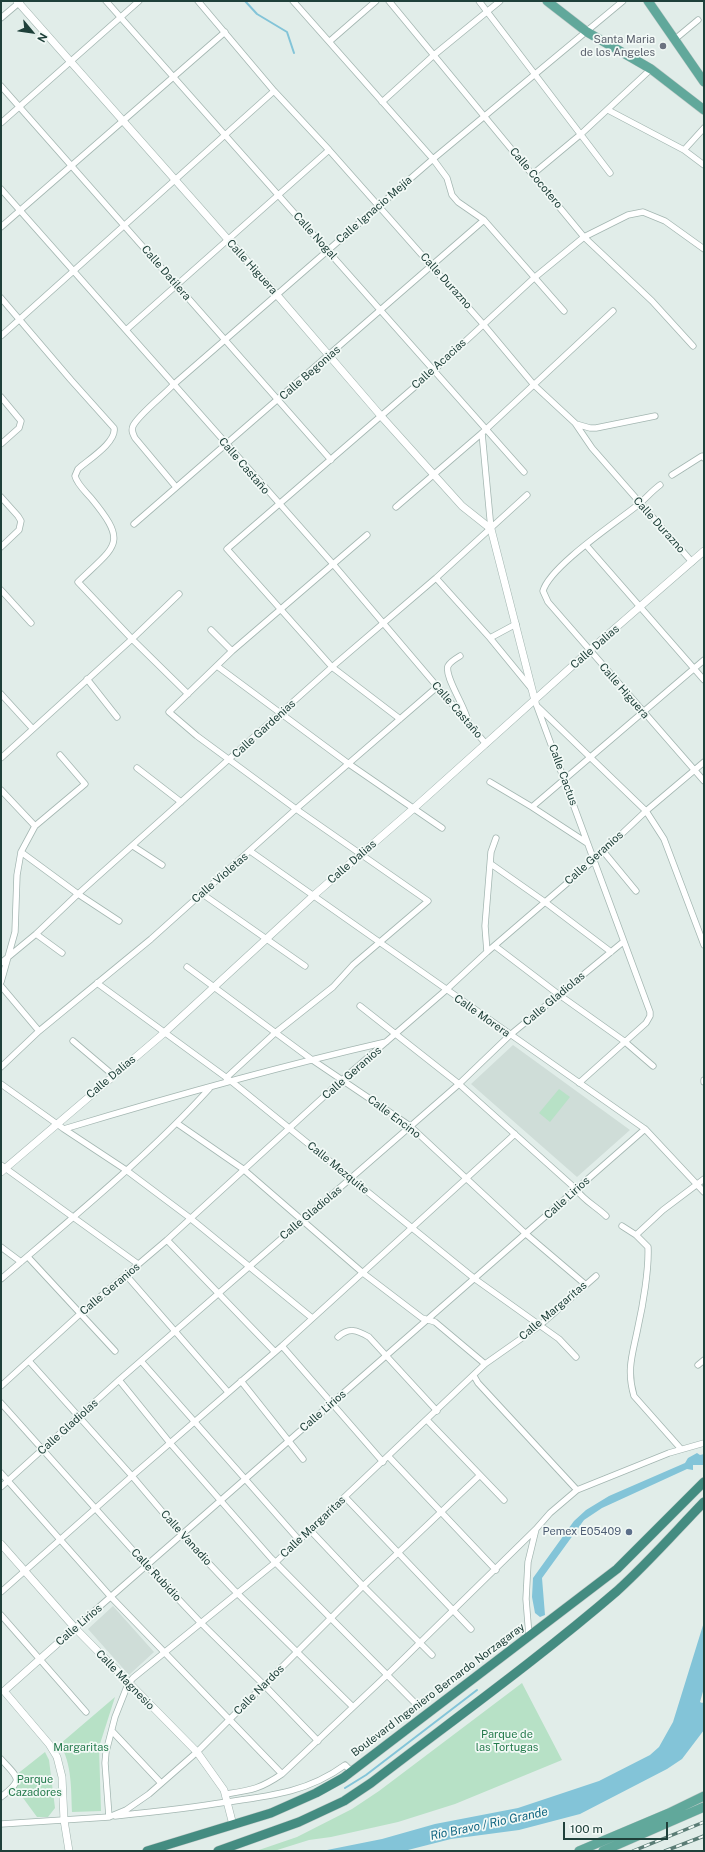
<!DOCTYPE html>
<meta charset="utf-8">
<style>
body{margin:0}
#map{position:relative;width:705px;height:1852px;overflow:hidden;background:#e1ede9;font-family:"Public Sans",sans-serif}
canvas{display:block}
.frame{position:absolute;inset:0;border:2px solid #1f403a;pointer-events:none}
.north{position:absolute;left:12px;top:12px;width:40px;height:40px;-webkit-text-stroke:3px #f2f9f6;paint-order:stroke;rotate:119deg;font-size:11px;font-weight:700;line-height:16px;text-align:center;color:#1f403a}
.north::after{content:'';display:block;margin:auto;width:14px;height:18px;background:#1f403a;clip-path:polygon(50% 0,100% 100%,50% 72%,0 100%)}
.scale{position:absolute;left:563px;top:1822px;width:105px;height:18px;box-sizing:border-box;border:2px solid #1f403a;border-top:0;padding-left:5px;font-size:12px;line-height:14px;white-space:nowrap;color:#1f403a;-webkit-text-stroke:3px #f2f9f6;paint-order:stroke}
</style>
<div id="map">
<canvas width="705" height="1852"></canvas>
<div class="frame"></div>
<div class="north">N</div>
<div class="scale">100 m</div>
</div>
<script>
const g = document.querySelector('canvas').getContext('2d');
g.lineJoin = 'round';
function fillPath(path, color) { g.fillStyle = color; g.fill(path, 'evenodd'); }
function stroke(path, color, width, dash) { g.strokeStyle = color; g.lineWidth = width; g.lineCap = dash ? 'butt' : 'round'; g.setLineDash(dash || []); g.stroke(path); }
function drawText(font, color, halo, rows, align = 'center') {
  g.font = font + ' "Public Sans",sans-serif'; g.lineWidth = 3.5; g.setLineDash([]); g.textBaseline = 'middle'; g.strokeStyle = halo; g.fillStyle = color; for (const [text, x, y, turn = 0] of rows) {
    g.save(); g.translate(x, y); g.rotate((+turn || 0) * Math.PI / 180); g.textAlign = isNaN(turn) ? turn : align; if (halo) g.strokeText(text, 0, 0); g.fillText(text, 0, 0); g.restore();
  }
}
fillPath(new Path2D(`
 M 513,1045 L 630,1130 L 577,1177 L 471,1084 Z
 M 113,1606 L 154,1652 L 129,1675 L 88,1629 Z`), '#cfddd8');
fillPath(new Path2D(`
 M 559,1089 L 570,1097 L 550,1122 L 539,1113 Z
 M 522,1683 L 562,1760 L 455,1804 L 398,1822 L 331,1837 L 309,1840 L 274,1851 L 256,1851 L 297,1837 L 352,1809 L 379,1791 Z
 M 115,1697 L 99,1747 L 101,1811 L 72,1812 C 71,1789 72,1764 60,1744 Z
 M 45,1752 L 49,1760 L 55,1808 L 48,1817 L 37,1817 L 15,1787 L 16,1775 Z`), '#b7e1c6');
fillPath(new Path2D(`
 M 697,1453 L 700,1455 L 704,1454 L 704,1465 L 693,1465 L 693,1470 L 687,1469 L 602,1508 L 584,1520 L 542,1578 L 545,1615 L 540,1617 L 535,1613 L 532,1597 L 533,1578 L 574,1521 L 586,1510 L 609,1496 L 685,1463 L 688,1458 Z
 M 704,1622 L 704,1688 L 700,1702 L 702,1703 L 704,1702 L 704,1730 L 682,1759 L 667,1769 L 580,1814 L 519,1830 L 451,1839 L 404,1851 L 322,1851 L 382,1839 L 435,1824 L 518,1808 L 599,1781 L 650,1755 L 659,1747 L 673,1722 Z`), '#83c4d8');
stroke(new Path2D(`
 M 245,1 L 257,14 L 287,32 L 294,53
 M 345,1788 L 366,1775 L 477,1690`), '#83c4d8', 2);
const minor = new Path2D(`
 M 106,1 L 524,472
 M 198,1 L 274,91 L 329,150 L 483,324 L 534,385 L 575,423 L 592,448 L 692,562
 M 293,1 L 433,159 L 447,178 L 452,195 L 458,202 L 484,220 L 564,311
 M 389,1 L 584,237 L 652,301 L 693,346
 M 479,1 L 610,173
 M 1,18 L 21,1
 M 674,40 L 698,20
 M 330,41 L 376,1
 M 1,86 L 331,460
 M 382,102 L 434,55 L 500,1
 M 608,110 L 684,150 L 704,165
 M 1,123 L 139,1
 M 684,150 L 704,128
 M 533,174 L 581,134 L 651,69
 M 1,189 L 333,564 L 486,744
 M 1,227 L 225,32
 M 1,298 L 71,380 L 114,428 C 117,442 88,460 78,469 L 75,476 C 77,484 85,491 91,498 C 129,544 116,545 78,582 L 132,639 L 188,694
 M 126,330 L 329,150
 M 1,336 L 274,91
 M 1,397 L 21,421 L 19,428 L 1,444
 M 576,424 L 590,428 L 596,428 L 655,416
 M 482,433 L 491,529
 M 672,475 L 702,456 L 704,458
 M 660,485 C 652,491 646,498 639,504 C 617,522 550,566 543,591 L 548,602 L 704,781
 M 176,487 L 135,438 C 133,434 131,431 133,426 C 138,415 164,395 173,385 L 433,159 L 623,1
 M 1,497 L 18,516 L 21,521 L 19,530 L 1,547
 M 396,507 L 482,433 L 613,311
 M 134,524 L 484,220
 M 586,545 L 704,680
 M 436,578 L 490,638 L 531,688
 M 1,590 L 31,623
 M 211,630 L 232,651
 M 490,638 L 516,624
 M 460,656 C 455,659 450,662 448,666 C 444,677 466,707 468,722
 M 217,666 L 349,764 L 442,828
 M 87,679 L 117,717
 M 1,694 L 32,728
 M 535,701 L 650,1012 L 650,1016 L 646,1023 L 579,1083
 M 538,707 L 646,811 L 664,839 L 704,945
 M 400,719 L 332,667 L 227,549 L 433,371 L 534,278 L 584,237 L 628,215 L 643,212 L 665,221 L 704,249
 M 1,758 L 132,639 L 179,594
 M 137,768 L 181,802
 M 490,782 L 532,807 L 587,843
 M 1,790 L 35,826
 M 532,807 L 704,660
 M 133,846 L 162,865
 M 250,851 L 645,1129 L 704,1192
 M 603,851 L 636,891
 M 21,852 L 78,894 L 119,921
 M 491,864 L 545,902 L 611,952
 M 201,893 L 305,966
 M 36,934 L 62,953
 M 495,946 L 558,994 L 624,1041 L 653,1066
 M 487,952 L 485,926 L 491,852 L 496,838
 M 1,963 L 36,934 L 78,894 L 332,667 L 436,578 L 527,495
 M 187,967 L 311,1059 L 410,1126 L 526,1234 L 586,1285
 M 1,982 L 15,932 L 17,875 L 21,852 L 35,826 L 85,784 L 60,755
 M 97,983 L 231,1081 L 475,1279 L 559,1339 L 576,1357
 M 1,986 L 39,1031
 M 360,1006 L 459,1084 L 577,1190 C 582,1199 598,1208 606,1216
 M 73,1041 L 113,1075
 M 1,1067 L 39,1031 L 151,939 L 296,809 L 437,687
 M 226,1078 L 275,1033 L 333,987 L 353,965 L 428,901 L 296,809 L 197,736 L 169,712 L 232,651 L 367,535
 M 704,1080 L 704,1082
 M 1,1084 L 64,1129 L 126,1170 L 190,1218 L 312,1318
 M 178,1124 L 243,1169 L 363,1273 L 422,1318 L 435,1322 L 485,1364
 M 64,1129 C 170,1097 277,1067 386,1042
 M 1,1165 L 138,1264
 M 622,1226 L 636,1235 L 648,1247 C 649,1269 643,1305 638,1327 C 633,1353 626,1369 634,1396 L 681,1449
 M 636,1235 L 663,1210 L 704,1179
 M 167,1240 L 275,1352
 M 1,1247 L 21,1262
 M 28,1257 L 115,1351
 M 126,1275 L 228,1392
 M 1,1279 C 72,1218 146,1158 209,1089
 M 338,1337 C 349,1327 357,1330 369,1337 L 437,1411
 M 282,1346 L 383,1462
 M 29,1361 L 132,1476 L 182,1535 L 233,1589 L 353,1707
 M 141,1361 L 299,1540
 M 698,1365 L 704,1360
 M 474,1376 L 478,1383 L 577,1490
 M 119,1380 L 170,1443 L 271,1558 L 414,1702
 M 241,1381 L 303,1459
 M 1,1386 L 81,1313 L 167,1240 L 342,1080 L 446,990 L 487,952 L 594,860 L 646,811 L 704,762
 M 1,1403 L 147,1566 L 200,1622 L 264,1685 L 318,1741
 M 427,1420 L 504,1500
 M 389,1457 L 496,1570
 M 1,1473 L 111,1597 L 282,1774
 M 1,1487 L 119,1380 L 459,1084 L 510,1035 L 623,942
 M 345,1497 L 471,1629
 M 310,1530 L 363,1586 L 432,1655
 M 1,1592 L 132,1476 L 282,1346 L 515,1134
 M 1,1615 L 86,1712
 M 75,1628 L 645,1129
 M 529,1636 L 526,1599 L 528,1562 L 536,1529 L 550,1513 L 577,1490 L 669,1453 L 704,1443
 M 112,1731 L 161,1783
 M 1,1759 C 19,1779 24,1779 1,1797
 M 226,1794 C 252,1790 260,1789 282,1774 L 386,1676 L 536,1529
 M 115,1816 C 153,1812 190,1808 227,1802 C 271,1796 308,1792 345,1765 L 351,1771
 M 109,1817 L 105,1763 L 106,1752 L 115,1717 L 128,1684 L 133,1678 L 276,1562 L 485,1364 L 539,1326 L 596,1276
 M 1,1824 L 109,1817 L 126,1810 L 149,1794 L 197,1752 L 363,1586 L 479,1476`);
const tertiary = new Path2D(`
 M 17,1 L 277,295 L 381,416 L 462,506 L 491,529 L 535,701
 M 1,1172 L 164,1033 L 313,896 L 413,809 L 589,651 L 704,551
 M 1,1544 L 75,1628 L 197,1752 L 224,1790 L 233,1825
 M 69,1851 L 64,1820 L 62,1777 L 57,1757 L 49,1744 L 4,1691 L 75,1628`);
const primary = new Path2D(`
 M 547,1 L 587,32 L 651,69 L 704,110
 M 648,1 L 704,82
 M 579,1851 L 669,1813 L 704,1796
 M 603,1851 L 704,1807`);
const trunk = new Path2D(`
 M 147,1851 L 271,1813 L 316,1793 L 343,1778 L 617,1569 L 704,1482
 M 218,1851 L 299,1822 L 344,1801 L 371,1783 C 453,1720 538,1659 617,1591 C 648,1563 675,1532 704,1502`);
stroke(minor, '#a3b6b1', 7);
stroke(tertiary, '#a3b6b1', 8);
stroke(primary, '#c0cac8', 10);
stroke(trunk, '#c0cac8', 10);
stroke(minor, '#fff', 5.5);
stroke(tertiary, '#fff', 7);
stroke(primary, '#61a89b', 9);
stroke(trunk, '#448c81', 9);
const rail = new Path2D(`
 M 633,1851 L 704,1822
 M 665,1851 L 704,1836`);
stroke(rail, '#5a7c75', 3.5);
stroke(rail, '#f2f9f6', 2, [6]);
for (const [x, y, r, color] of [
 [663,46,4,"#6b7280"],
 [629,1532,4,"#5c6f8a"]
]) { const dot = new Path2D(); dot.arc(x, y, r, 0, 2 * Math.PI); g.fillStyle = color; g.fill(dot); stroke(dot, '#f2f9f6', 1.5); }
drawText('11px', '#5b616d', '#f2f9f6', [
 ["Santa Maria",655,40],
 ["de los Angeles",655,53]
], 'right');
drawText('11px', '#1f403a', '#f2f9f6', [
 ["Calle Cocotero",536,178,50],
 ["Calle Ignacio Mejía",374,210,-41],
 ["Calle Nogal",315,236,48],
 ["Calle Higuera",252,267,48],
 ["Calle Datilera",166,273,49],
 ["Calle Durazno",446,281,48],
 ["Calle Acacias",439,364,-42],
 ["Calle Begonias",310,373,-41],
 ["Calle Castaño",244,466,49],
 ["Calle Durazno",659,525,48],
 ["Calle Dalias",595,647,-41],
 ["Calle Higuera",624,691,49],
 ["Calle Castaño",457,710,49],
 ["Calle Gardenias",264,729,-42],
 ["Calle Cactus",563,775,70],
 ["Calle Geranios",594,858,-42],
 ["Calle Dalias",352,862,-41],
 ["Calle Violetas",220,878,-41],
 ["Calle Gladiolas",554,999,-40],
 ["Calle Morera",482,1016,35],
 ["Calle Geranios",352,1073,-41],
 ["Calle Dalias",111,1077,-40],
 ["Calle Encino",394,1117,37],
 ["Calle Mezquite",338,1168,39],
 ["Calle Lirios",567,1198,-42],
 ["Calle Gladiolas",311,1213,-40],
 ["Calle Geranios",110,1289,-40],
 ["Calle Margaritas",553,1311,-40],
 ["Calle Lirios",323,1411,-41],
 ["Calle Gladiolas",68,1427,-42],
 ["Calle Margaritas",313,1527,-43],
 ["Calle Vanadio",186,1538,48],
 ["Calle Rubidio",156,1575,47],
 ["Calle Lirios",79,1625,-41],
 ["Calle Magnesio",125,1680,46],
 ["Calle Nardos",259,1690,-45],
 ["Boulevard Ingeniero Bernardo Norzagaray",438,1690,-37]
]);
drawText('11px', '#4e5e75', '#f2f9f6', [
 ["Pemex E05409",621,1532]
], 'right');
drawText('11px', '#257b4d', '#f2f9f6', [
 ["Parque de",507,1735],
 ["las Tortugas",507,1748],
 ["Margaritas",81,1748],
 ["Parque",35,1780],
 ["Cazadores",35,1793]
]);
drawText('italic 12px', '#136783', '#f2f9f6', [
 ["Río Bravo / Rio Grande",489,1824,-12]
]);
</script>
